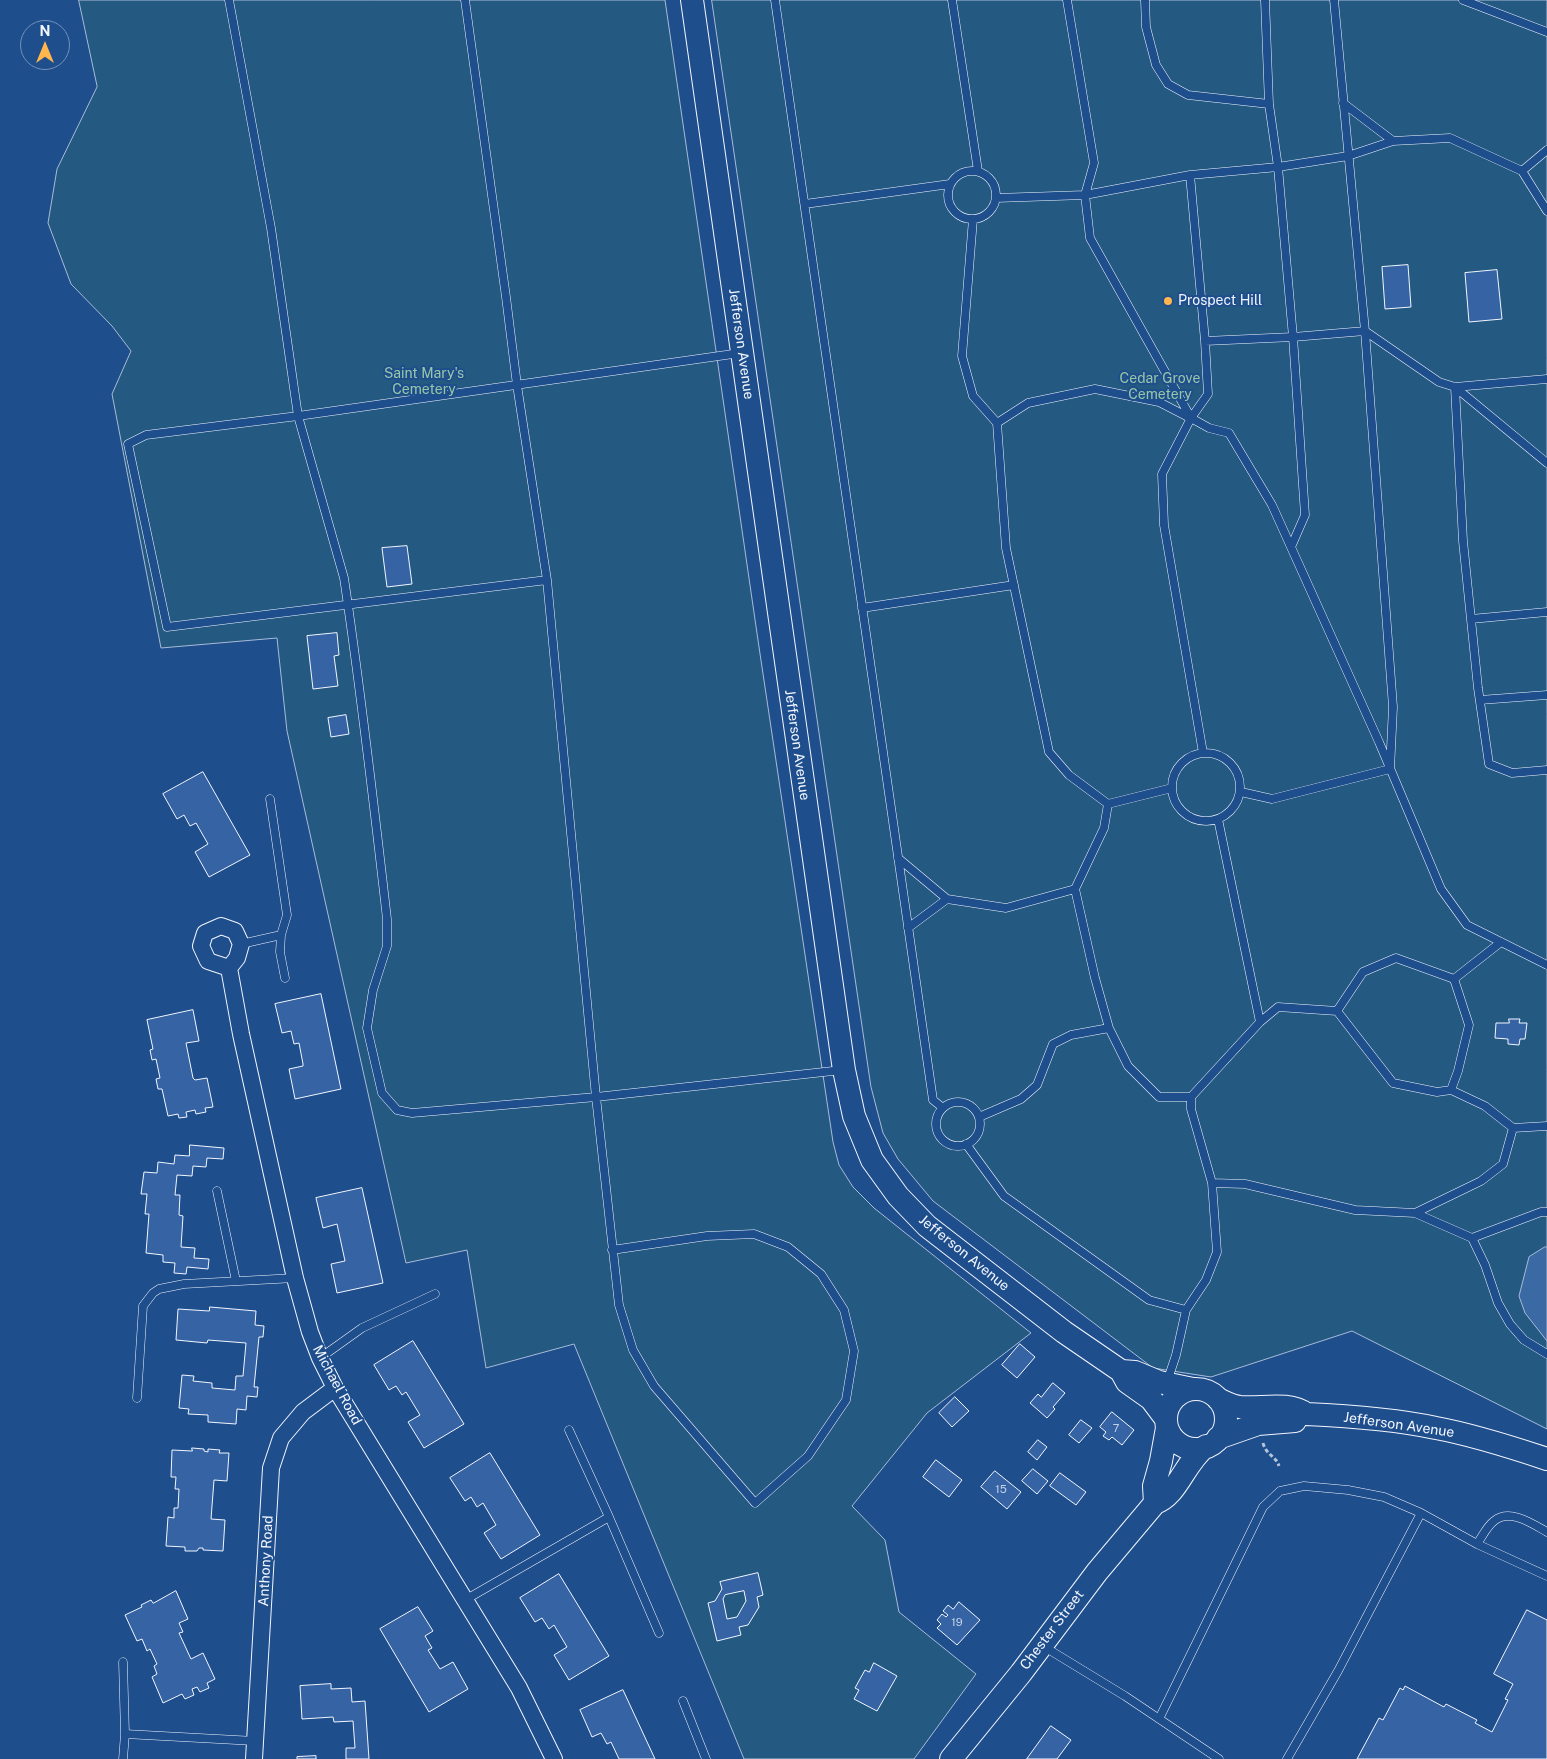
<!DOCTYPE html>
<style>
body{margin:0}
#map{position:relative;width:1547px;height:1759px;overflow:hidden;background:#1f4e8c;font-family:"Public Sans",sans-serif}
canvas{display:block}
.north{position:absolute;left:20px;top:20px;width:50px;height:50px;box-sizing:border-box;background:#1f4e8c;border:1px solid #7391ba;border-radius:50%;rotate:0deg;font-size:14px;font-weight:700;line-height:20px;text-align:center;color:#f2f6ff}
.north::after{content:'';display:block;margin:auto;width:18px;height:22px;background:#ffb74d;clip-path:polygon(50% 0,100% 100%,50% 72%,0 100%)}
</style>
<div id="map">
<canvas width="1547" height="1759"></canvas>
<div class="north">N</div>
</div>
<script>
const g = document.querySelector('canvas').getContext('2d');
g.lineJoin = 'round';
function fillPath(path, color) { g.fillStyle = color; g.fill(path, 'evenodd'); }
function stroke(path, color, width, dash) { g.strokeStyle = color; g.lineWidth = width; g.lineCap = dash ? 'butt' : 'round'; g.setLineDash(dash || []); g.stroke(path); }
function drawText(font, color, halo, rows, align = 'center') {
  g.font = font + ' "Public Sans",sans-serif'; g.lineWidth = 4; g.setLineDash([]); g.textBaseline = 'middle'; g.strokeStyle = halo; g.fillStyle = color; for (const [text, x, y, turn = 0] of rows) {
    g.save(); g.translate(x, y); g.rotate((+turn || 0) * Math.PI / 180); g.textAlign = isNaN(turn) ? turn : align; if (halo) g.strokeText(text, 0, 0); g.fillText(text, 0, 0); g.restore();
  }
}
const green = new Path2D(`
 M 79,0 L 665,0 L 759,647 L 833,1142 L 839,1165 L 853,1187 L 874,1208 L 1031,1333 L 927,1413 L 852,1506 L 885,1540 L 899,1612 L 976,1674 L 914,1759 L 744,1759 L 574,1344 L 486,1368 L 467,1250 L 406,1263 L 287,731 L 277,638 L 161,648 L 112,394 L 131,351 L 112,326 L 71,284 L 48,223 L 57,169 L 97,87 Z
 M 712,0 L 1547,0 L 1547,1429 L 1352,1331 L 1211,1377 L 1153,1368 L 933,1201 L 898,1159 L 883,1133 L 871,1087 Z`);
fillPath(green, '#245a82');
stroke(green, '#a8bbd7', 1);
const water = new Path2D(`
 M 1545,1247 L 1547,1247 L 1547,1341 L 1525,1313 L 1519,1296 L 1529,1257 Z`);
fillPath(water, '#3b69a3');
stroke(water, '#a8bbd7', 1);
const building = new Path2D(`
 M 1408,265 L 1411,307 L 1385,309 L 1382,267 Z
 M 1497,270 L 1502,319 L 1469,322 L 1465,273 Z
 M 407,546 L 412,584 L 387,587 L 382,548 Z
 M 337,633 L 339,655 L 334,656 L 338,686 L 313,689 L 307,636 Z
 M 346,715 L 349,734 L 331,737 L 328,718 Z
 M 203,772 L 250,855 L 209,877 L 195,852 L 208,844 L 196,823 L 190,826 L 184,815 L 177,819 L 163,794 Z
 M 321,994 L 341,1089 L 295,1099 L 289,1069 L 303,1066 L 303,1064 L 299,1043 L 294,1044 L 291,1031 L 282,1033 L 275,1004 Z
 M 193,1010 L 199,1041 L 186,1043 L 193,1078 L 195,1080 L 207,1078 L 213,1107 L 205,1108 L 206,1112 L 196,1114 L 195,1110 L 186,1112 L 187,1117 L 179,1118 L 178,1114 L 168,1116 L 162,1089 L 158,1089 L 156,1079 L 160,1078 L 156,1059 L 152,1060 L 150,1050 L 153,1049 L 147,1020 Z
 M 1509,1019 L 1520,1019 L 1519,1023 L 1527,1023 L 1525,1039 L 1520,1039 L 1519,1045 L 1508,1044 L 1508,1039 L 1495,1038 L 1496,1023 L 1509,1023 Z
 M 190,1145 L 224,1148 L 223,1159 L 207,1158 L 206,1167 L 193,1166 L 192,1176 L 177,1175 L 175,1195 L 180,1195 L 179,1215 L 183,1216 L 181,1247 L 195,1248 L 194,1258 L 209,1259 L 208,1269 L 187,1267 L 186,1274 L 174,1273 L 175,1263 L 163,1262 L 163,1255 L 146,1253 L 149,1214 L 145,1214 L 147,1194 L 141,1194 L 144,1172 L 157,1173 L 158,1162 L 174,1164 L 175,1155 L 189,1156 Z
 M 362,1188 L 383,1283 L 337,1293 L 331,1264 L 345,1261 L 337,1224 L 323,1228 L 316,1198 Z
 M 210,1307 L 256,1311 L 255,1325 L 264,1326 L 263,1337 L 259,1337 L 254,1387 L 258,1387 L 257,1397 L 247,1396 L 246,1410 L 237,1409 L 236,1424 L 208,1422 L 208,1415 L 188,1414 L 189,1409 L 179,1408 L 182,1375 L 194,1376 L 193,1381 L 212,1383 L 212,1388 L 235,1390 L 236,1376 L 243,1376 L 246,1343 L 208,1340 L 207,1343 L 176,1340 L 178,1309 L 209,1311 Z
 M 413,1341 L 464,1424 L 424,1448 L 408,1422 L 420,1415 L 406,1392 L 402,1395 L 396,1386 L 389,1390 L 374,1365 Z
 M 1020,1344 L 1035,1357 L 1017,1378 L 1002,1365 Z
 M 1053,1383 L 1065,1393 L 1053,1407 L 1055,1409 L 1047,1418 L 1030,1403 L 1038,1394 L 1041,1397 Z
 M 955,1397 L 969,1411 L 952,1427 L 939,1413 Z
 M 1112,1412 L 1134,1430 L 1122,1445 L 1112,1437 L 1109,1440 L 1103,1436 L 1106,1432 L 1100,1427 Z
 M 1081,1420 L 1092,1428 L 1079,1443 L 1069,1435 Z
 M 1038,1440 L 1047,1447 L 1037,1460 L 1028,1452 Z
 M 192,1448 L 204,1449 L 204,1451 L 208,1452 L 208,1449 L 220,1450 L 219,1453 L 229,1453 L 227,1481 L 214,1480 L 211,1519 L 225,1520 L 223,1551 L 203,1550 L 203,1548 L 199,1548 L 197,1551 L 185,1551 L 185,1547 L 166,1546 L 168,1517 L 174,1518 L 174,1508 L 178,1508 L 179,1489 L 175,1489 L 176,1477 L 171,1477 L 172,1450 L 192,1451 Z
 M 490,1453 L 540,1535 L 501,1559 L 484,1533 L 496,1525 L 483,1503 L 477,1507 L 471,1497 L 465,1501 L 450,1478 Z
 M 936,1460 L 962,1480 L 949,1497 L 923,1477 Z
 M 1033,1469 L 1048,1481 L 1037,1494 L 1022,1481 Z
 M 995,1471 L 1021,1492 L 1007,1509 L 981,1487 Z
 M 1060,1473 L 1086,1492 L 1076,1505 L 1050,1486 Z
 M 758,1573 L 763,1595 L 757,1597 L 759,1607 L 748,1625 L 739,1627 L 741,1635 L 717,1641 L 708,1603 L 715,1601 L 722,1589 L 720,1582 ZM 744,1591 L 746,1601 L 737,1617 L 727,1619 L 723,1599 L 725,1595 Z
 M 559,1574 L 609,1656 L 569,1680 L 554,1655 L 567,1647 L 554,1625 L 549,1629 L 542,1618 L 535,1622 L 520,1598 Z
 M 176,1591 L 188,1619 L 179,1623 L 183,1632 L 179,1633 L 191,1659 L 203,1653 L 215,1679 L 207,1683 L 209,1688 L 200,1692 L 197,1687 L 192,1689 L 194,1695 L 185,1699 L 182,1694 L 163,1703 L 152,1677 L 157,1674 L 154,1666 L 157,1664 L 150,1649 L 147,1651 L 142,1639 L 137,1641 L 125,1615 L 142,1607 L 141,1605 L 151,1600 L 153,1603 Z
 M 959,1602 L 980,1620 L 957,1645 L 937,1628 L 941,1624 L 937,1620 L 942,1614 L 946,1617 L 948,1615 L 943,1611 L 948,1605 L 953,1609 Z
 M 418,1607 L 433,1631 L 425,1636 L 432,1648 L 428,1650 L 440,1669 L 453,1662 L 468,1689 L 429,1712 L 380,1629 Z
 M 1527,1610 L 1547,1620 L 1547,1759 L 1357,1759 L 1379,1718 L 1383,1720 L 1400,1688 L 1403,1690 L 1405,1686 L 1444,1707 L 1446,1704 L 1477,1720 L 1475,1723 L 1492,1732 L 1508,1700 L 1505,1699 L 1513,1684 L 1494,1674 Z
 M 874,1663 L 897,1676 L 877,1711 L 854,1699 L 859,1690 L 855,1688 L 865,1670 L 869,1672 Z
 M 331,1684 L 331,1689 L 351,1688 L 352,1702 L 365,1701 L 369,1759 L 346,1759 L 346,1748 L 355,1748 L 353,1721 L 334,1722 L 333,1717 L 302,1719 L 300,1686 Z
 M 623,1690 L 655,1759 L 619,1759 L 611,1742 L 607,1744 L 601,1733 L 592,1737 L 580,1710 Z
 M 1051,1726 L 1071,1740 L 1057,1759 L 1027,1759 Z
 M 316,1756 L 316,1759 L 297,1759 L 297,1757 Z`);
fillPath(building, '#3563a3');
stroke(building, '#f2f6ff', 1);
const lane = new Path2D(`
 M 229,0 L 271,228 L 298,416 L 344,578 C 361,691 374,805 387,919 L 387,946 L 373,990 L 367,1028 L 382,1093 L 397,1110 L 412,1113 L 596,1097 L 619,1305 L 633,1350 L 654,1386 L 755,1503 L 808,1456 L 846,1400 L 854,1351 L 844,1310 L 821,1274 L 788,1247 L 754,1234 L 707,1236 L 612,1250
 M 465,0 L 506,297 L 517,385 L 547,580 L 596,1097 L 842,1070
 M 775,0 L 933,1100 L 943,1108
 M 952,0 L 978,171
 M 1067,0 L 1094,163 L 1085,195 L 1090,238 L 1191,418 L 1209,428 L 1229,433 L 1272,505 L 1379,742 L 1441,889 L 1467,925 L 1547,965
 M 1145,0 L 1146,27 L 1156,65 L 1168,84 L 1188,95 L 1269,104
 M 1265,0 L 1269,104 L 1278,167 L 1190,175 L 1205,341 L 1293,337 L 1365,331 L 1334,0
 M 1463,0 L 1547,32
 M 1393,141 L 1450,138 L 1522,171 L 1547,150
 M948 195a24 24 0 1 1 48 0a24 24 0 1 1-48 0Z
 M 1522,171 L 1547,211
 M 996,198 L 1085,195 L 1190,175
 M 805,204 L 950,184
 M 973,219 L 962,356 L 973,396 L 997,423 L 1006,548 L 1049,752 L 1069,775 L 1108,804 L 1172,788
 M 1455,387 L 1463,541 L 1478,688 L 1489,764 L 1512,773 L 1547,770
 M 1455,387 L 1547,463
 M 997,423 L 1028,403 L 1095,389 L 1159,402 L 1190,418
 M 1291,547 L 1305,515 L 1293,337 L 1278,167 L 1348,156 L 1393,141 L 1343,103
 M 547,580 L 167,627 L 128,444 L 146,435 L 298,416 L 740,353
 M 862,608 L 1014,585
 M 1471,619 L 1547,612
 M 1480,700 L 1547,695
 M1172 787a34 34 0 1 1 68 0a34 34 0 1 1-68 0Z
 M 1203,753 L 1164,525 L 1162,474 L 1191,418 L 1208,394 L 1205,341
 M 1241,792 L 1272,799 L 1390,769 L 1393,707 L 1365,331 L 1439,382 L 1455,387 L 1547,379
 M 1108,804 L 1104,828 L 1075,889 L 1095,978 L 1109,1028
 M 1218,819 L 1260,1022 L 1191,1097 L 1191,1109 L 1212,1183 L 1245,1184 L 1355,1210 L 1415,1213 L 1472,1238 L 1541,1212 L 1547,1212
 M 898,858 L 947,899 L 1006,908 L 1075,889
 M 908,928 L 947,899
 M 281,935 L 280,952 L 285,978
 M 241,944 L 281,935 L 287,915 L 270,799
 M 1454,979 L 1501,942
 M 1260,1022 L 1278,1007 L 1337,1011 L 1363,972 L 1396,958 L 1454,979 L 1469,1025 L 1458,1071 L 1451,1090 L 1437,1092 L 1393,1083 L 1337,1011
 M936 1124a22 22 0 1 1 44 0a22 22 0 1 1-44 0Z
 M 979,1117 L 1021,1099 L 1037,1085 L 1053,1044 L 1071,1035 L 1109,1028 L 1128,1066 L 1159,1097 L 1191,1097
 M 1513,1128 L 1547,1126
 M 966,1144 L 1004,1196 L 1149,1300 L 1186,1310
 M 217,1191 L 236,1281
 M 1415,1213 L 1481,1181 L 1503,1164 L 1513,1128 L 1485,1106 L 1451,1090
 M 1472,1238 L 1485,1265 L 1498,1303 L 1510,1324 L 1524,1340 L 1547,1354
 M 320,1358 L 362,1328 L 435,1294
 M 1167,1382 L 1176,1355 L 1186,1310 L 1206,1280 L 1217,1252 L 1212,1183
 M 137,1398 L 143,1306 L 153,1293 L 159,1289 L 184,1284 L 295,1278
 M 609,1517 L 659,1633
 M 1477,1544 C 1482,1537 1487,1526 1494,1521 C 1510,1508 1533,1524 1547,1532
 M 465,1600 L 609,1517 L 569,1430
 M 1043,1646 L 1125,1696 L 1219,1759
 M 123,1662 L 125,1734 L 255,1741
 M 683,1701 L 706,1759
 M 1159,1719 L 1263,1507 L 1280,1491 L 1304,1486 L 1348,1490 L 1384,1497 L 1421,1513 L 1477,1544 L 1547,1576
 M 123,1759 L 125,1734
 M 1287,1759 L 1338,1671 L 1421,1513`);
const street = new Path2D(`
 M 229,968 L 208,961 L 201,946 L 205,933 L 221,926 L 235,931 L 241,944 L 237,958 L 229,968 L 241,1034 L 295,1278 L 310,1332 L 320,1358 L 335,1388 L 519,1688 L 554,1759
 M 254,1759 L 271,1468 L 281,1438 L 303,1412 L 335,1388`);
const secondary = new Path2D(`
 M 692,0 L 844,1070 L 854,1116 L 872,1160 L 898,1196 L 927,1226 L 1064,1332 L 1121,1371 L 1127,1382 L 1151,1399 L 1166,1419
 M 1121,1371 L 1135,1372 L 1159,1382 L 1193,1389
 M1166 1419a30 30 0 1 1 60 0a30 30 0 1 1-60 0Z
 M 1218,1399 C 1225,1402 1232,1406 1240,1407 C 1261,1409 1289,1401 1306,1414 C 1350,1416 1394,1419 1436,1428 C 1474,1435 1511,1447 1547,1459
 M 1218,1438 L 1258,1424 L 1295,1421
 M 1155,1503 L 1154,1486 L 1161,1461 L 1167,1428
 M 951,1759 L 1021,1673 L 1097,1572 L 1155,1503 C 1178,1495 1184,1463 1206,1446`);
stroke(lane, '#f2f6ff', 9);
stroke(street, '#f2f6ff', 18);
stroke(secondary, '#f2f6ff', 24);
stroke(new Path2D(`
 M 1263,1443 C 1266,1455 1276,1456 1279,1466`), '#b3c4dc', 3, [4, 2.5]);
stroke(lane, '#1f4e8c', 8);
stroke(street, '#1f4e8c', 16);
stroke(secondary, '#1f4e8c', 22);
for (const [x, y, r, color] of [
 [1168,301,5,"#ffb74d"]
]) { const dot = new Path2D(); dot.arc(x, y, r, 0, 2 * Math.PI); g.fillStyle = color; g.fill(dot); stroke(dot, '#1f4e8c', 2); }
drawText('11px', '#c3d1e8', null, [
 ["7",1116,1429],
 ["15",1001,1490],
 ["19",957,1623]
]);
drawText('14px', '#f2f6ff', '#1f4e8c', [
 ["Prospect Hill",1178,301]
], 'left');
drawText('14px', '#f2f6ff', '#1f4e8c', [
 ["Jefferson Avenue",741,344,82],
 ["Jefferson Avenue",797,745,82],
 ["Jefferson Avenue",964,1253,39],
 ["Michael Road",337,1385,62],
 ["Jefferson Avenue",1399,1425,8],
 ["Anthony Road",266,1561,-87],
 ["Chester Street",1052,1630,-53]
]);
drawText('14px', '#97c8a6', '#1f4e8c', [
 ["Saint Mary's",424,374],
 ["Cemetery",424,390],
 ["Cedar Grove",1160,379],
 ["Cemetery",1160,395]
]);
</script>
